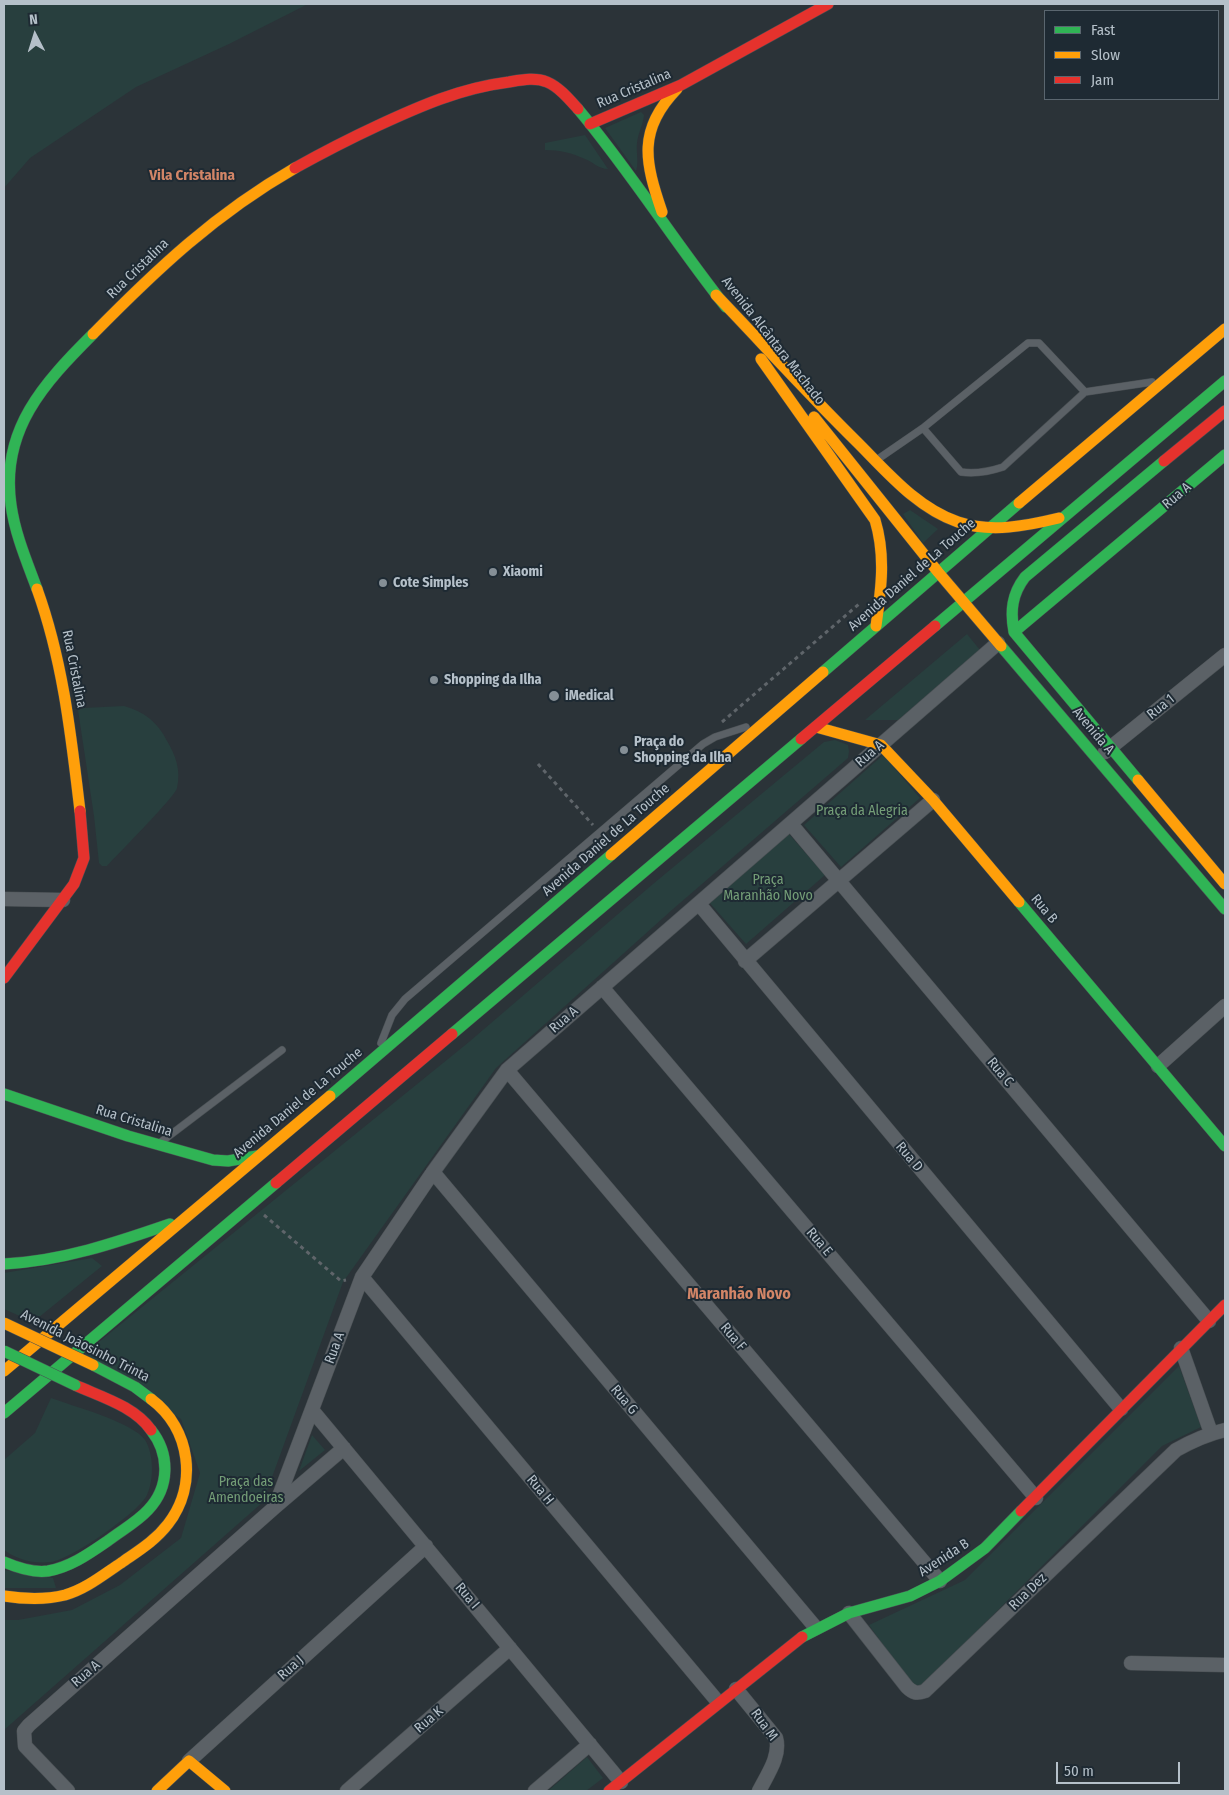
<!DOCTYPE html>
<meta charset="utf-8">
<style>
body{margin:0}
#map{position:relative;width:1229px;height:1795px;overflow:hidden;background:#2b3338;font-family:"Fira Sans Condensed",sans-serif}
canvas{display:block}
.frame{position:absolute;inset:0;border:5px solid #b5c0c9;pointer-events:none}
.legend{position:absolute;left:1044px;top:10px;width:175px;height:90px;box-sizing:border-box;background:#1e2a33;border:1px solid #5a666f;margin:0;padding:6px 9px;list-style:none;font-size:15px;color:#b5c0c9}
.legend li{display:flex;align-items:center;gap:10px;height:25px}
.legend b{width:25px;border:1px solid #5a666f}
.north{position:absolute;left:10px;top:10px;width:50px;height:50px;-webkit-text-stroke:4px #1e2a33;paint-order:stroke;rotate:355deg;font-size:14px;font-weight:700;line-height:20px;text-align:center;color:#b5c0c9}
.north::after{content:'';display:block;margin:auto;width:18px;height:22px;background:#b5c0c9;clip-path:polygon(50% 0,100% 100%,50% 72%,0 100%)}
.scale{position:absolute;left:1056px;top:1762px;width:124px;height:22px;box-sizing:border-box;border:2px solid #b5c0c9;border-top:0;padding-left:6px;font-size:15px;line-height:18px;white-space:nowrap;color:#b5c0c9;-webkit-text-stroke:4px #1e2a33;paint-order:stroke}
</style>
<div id="map">
<canvas width="1229" height="1795"></canvas>
<div class="frame"></div>
<ul class="legend">
<li><b style="height:6px;background:#30b455"></b>Fast</li>
<li><b style="height:6px;background:#ff9f0a"></b>Slow</li>
<li><b style="height:6px;background:#e5322d"></b>Jam</li>
</ul>
<div class="north">N</div>
<div class="scale">50 m</div>
</div>
<script>
const g = document.querySelector('canvas').getContext('2d');
g.lineJoin = 'round';
function fillPath(path, color) { g.fillStyle = color; g.fill(path, 'evenodd'); }
function stroke(path, color, width, dash) { g.strokeStyle = color; g.lineWidth = width; g.lineCap = dash ? 'butt' : 'round'; g.setLineDash(dash || []); g.stroke(path); }
function drawText(font, color, halo, rows, align = 'center') {
  g.font = font + ' "Fira Sans Condensed",sans-serif'; g.lineWidth = 4; g.setLineDash([]); g.textBaseline = 'middle'; g.strokeStyle = halo; g.fillStyle = color; for (const [text, x, y, turn = 0] of rows) {
    g.save(); g.translate(x, y); g.rotate((+turn || 0) * Math.PI / 180); g.textAlign = isNaN(turn) ? turn : align; if (halo) g.strokeText(text, 0, 0); g.fillText(text, 0, 0); g.restore();
  }
}
fillPath(new Path2D(`
 M 4,4 L 308,4 L 229,44 L 136,87 L 30,158 L 4,188 Z
 M 641,112 L 644,115 C 643,125 638,133 637,143 C 636,152 639,163 636,171 L 605,128 Z
 M 585,135 L 608,169 C 599,169 593,162 585,159 C 572,153 560,150 545,150 L 545,143 Z
 M 910,510 L 938,529 L 923,543 L 903,514 Z
 M 967,634 L 980,650 L 898,720 L 865,720 Z
 M 124,706 C 143,711 158,722 167,741 C 176,756 181,770 177,788 C 175,797 117,855 107,866 L 102,866 L 99,863 L 94,816 L 78,710 L 83,708 Z
 M 835,740 L 848,745 L 849,751 L 848,758 L 673,909 L 496,1068 L 343,1282 L 263,1502 L 4,1730 L 4,1620 L 18,1620 L 72,1610 L 120,1585 L 181,1538 L 200,1473 L 181,1419 L 84,1354 L 469,1042 L 653,884 L 824,742 Z
 M 883,755 L 920,798 L 841,867 L 804,825 Z
 M 788,833 L 825,875 L 746,944 L 709,902 Z
 M 92,1258 L 102,1266 L 33,1322 L 4,1309 L 4,1273 Z
 M 1179,1366 L 1201,1427 L 1162,1446 L 916,1692 L 869,1625 L 965,1580 Z
 M 51,1398 C 72,1406 133,1422 145,1440 C 154,1454 154,1480 147,1495 C 138,1513 70,1560 51,1562 C 33,1564 18,1560 4,1550 L 4,1460 L 35,1433 Z
 M 312,1435 L 325,1450 L 299,1471 Z
 M 4,1570 L 53,1578 L 56,1588 L 4,1588 Z
 M 587,1757 L 603,1778 L 586,1791 L 548,1791 Z`), '#283f3e');
const lane = new Path2D(`
 M 1085,392 L 1039,343 L 1028,343 L 923,428 L 961,472 C 975,474 991,471 1003,467 L 1085,392 L 1152,382
 M 878,459 L 923,428
 M 381,1043 L 392,1015 L 405,999 L 703,744 L 715,737 L 746,727
 M 161,1142 L 282,1050`);
const street = new Path2D(`
 M 1105,752 L 1225,655
 M 791,824 L 1209,1321
 M 4,899 L 63,900
 M 699,904 L 1121,1409
 M 745,961 L 933,800
 M 602,987 L 1036,1498
 M 1158,1066 L 1225,1006
 M 507,1070 L 940,1581
 M 433,1172 L 816,1628
 M 362,1277 L 718,1702
 M 1181,1348 L 1211,1433
 M 312,1410 L 621,1782
 M 275,1507 L 362,1277 L 433,1172 L 507,1070 L 998,643
 M 849,1613 L 907,1687 C 913,1693 917,1694 925,1691 L 1176,1450 C 1192,1441 1208,1434 1225,1430
 M 1131,1663 L 1225,1665
 M 736,1689 L 776,1738 C 781,1756 767,1775 759,1791
 M 189,1761 L 426,1546
 M 68,1791 L 25,1746 L 24,1731 L 29,1725 L 275,1507 L 344,1448
 M 347,1791 L 510,1648
 M 535,1791 L 590,1744`);
const fast = new Path2D(`
 M 578,109 C 631,172 675,243 726,307
 M 37,589 C 27,562 15,534 11,505 C 0,430 44,383 93,334
 M 935,626 L 1225,381
 M 1014,632 C 1010,611 1012,594 1025,577 L 1164,461
 M 1001,646 L 1225,909
 M 823,672 L 1019,503
 M 1138,780 L 1014,632 L 1225,455
 M 1019,902 L 1225,1146
 M 452,1034 L 801,739
 M 4,1094 L 128,1136 L 213,1160 L 228,1161 L 257,1156
 M 330,1096 L 611,855
 M 4,1264 C 62,1261 115,1243 170,1224
 M 93,1365 L 135,1387 L 151,1399
 M 4,1413 L 276,1183
 M 4,1562 C 18,1568 33,1573 48,1571 C 71,1567 90,1553 109,1540 C 122,1530 137,1522 148,1510 C 170,1487 170,1454 151,1430
 M 802,1637 L 849,1613 L 910,1596 L 940,1581 L 985,1548 L 1021,1511`);
const slow = new Path2D(`
 M 662,212 C 645,162 637,130 677,89
 M 716,295 C 763,344 809,395 858,443 C 887,472 917,508 958,522 C 991,533 1026,526 1059,518
 M 93,334 C 157,269 215,214 295,168
 M 761,359 L 875,520 C 886,556 881,590 876,626
 M 814,417 L 938,572 L 1001,646
 M 1019,503 L 1225,329
 M 37,589 C 63,661 71,735 80,811
 M 816,727 L 881,745 L 933,800 L 1019,902
 M 1138,780 L 1225,884
 M 611,855 L 823,672
 M 4,1371 L 330,1096
 M 4,1596 C 24,1599 45,1600 65,1595 C 86,1589 103,1575 121,1563 C 138,1551 155,1541 168,1524 C 198,1485 191,1429 151,1399
 M 157,1791 L 189,1761 L 225,1791`);
const jam = new Path2D(`
 M 590,124 L 681,85 L 828,4
 M 295,168 C 322,153 349,139 377,126 C 420,106 461,88 509,82 C 521,80 535,77 547,82 C 559,87 569,99 578,109
 M 1164,461 L 1225,411
 M 801,739 L 935,626
 M 4,978 L 74,884 L 84,858 L 80,811
 M 276,1183 L 452,1034
 M 75,1385 C 101,1397 134,1406 151,1430
 M 1021,1511 L 1225,1305
 M 609,1791 L 802,1637`);
stroke(lane, '#494f53', 8);
stroke(street, '#494f53', 15);
stroke(fast, '#494f53', 12);
stroke(slow, '#494f53', 12);
stroke(jam, '#494f53', 12);
stroke(new Path2D(`
 M 722,722 L 859,604
 M 538,764 L 593,825
 M 264,1215 L 341,1281 L 346,1280`), '#5f656a', 3, [4, 4]);
stroke(lane, '#5b6166', 7);
stroke(street, '#5b6166', 14);
stroke(fast, '#30b455', 11);
stroke(slow, '#ff9f0a', 11);
stroke(jam, '#e5322d', 11);
const fastBridge = new Path2D(`
 M 4,1351 L 75,1385`);
const slowBridge = new Path2D(`
 M 4,1323 L 93,1365`);
stroke(fastBridge, '#495055', 12, []);
stroke(slowBridge, '#495055', 12, []);
stroke(fastBridge, '#30b455', 11);
stroke(slowBridge, '#ff9f0a', 11);
for (const [x, y, r, color] of [
 [493,572,5,"#858f96"],
 [383,583,5,"#858f96"],
 [434,680,5,"#858f96"],
 [554,696,6,"#858f96"],
 [624,750,5,"#858f96"]
]) { const dot = new Path2D(); dot.arc(x, y, r, 0, 2 * Math.PI); g.fillStyle = color; g.fill(dot); stroke(dot, '#1e2a33', 2); }
drawText('14px', '#b5c0c9', '#1e2a33', [
 ["Rua Cristalina",634,89,-23],
 ["Rua Cristalina",138,269,-44],
 ["Avenida Alcântara Machado",773,341,52],
 ["Rua A",1177,496,-40],
 ["Avenida Daniel de La Touche",912,575,-41],
 ["Rua Cristalina",74,669,79],
 ["Rua 1",1161,707,-39],
 ["Avenida A",1093,731,50],
 ["Rua A",870,754,-41],
 ["Avenida Daniel de La Touche",606,840,-41],
 ["Rua B",1044,909,50],
 ["Rua A",564,1020,-41],
 ["Rua C",1000,1072,50],
 ["Avenida Daniel de La Touche",298,1103,-40],
 ["Rua Cristalina",134,1121,17],
 ["Rua D",909,1157,50],
 ["Rua E",819,1242,50],
 ["Rua F",733,1337,50],
 ["Avenida Joãosinho Trinta",85,1346,27],
 ["Rua A",335,1348,-70],
 ["Rua G",624,1400,50],
 ["Rua H",540,1490,50],
 ["Avenida B",944,1558,-33],
 ["Rua Dez",1028,1592,-44],
 ["Rua I",467,1596,50],
 ["Rua J",291,1668,-42],
 ["Rua A",86,1674,-41],
 ["Rua K",429,1720,-41],
 ["Rua M",764,1725,54]
]);
drawText('bold 14px', '#b5c0c9', '#1e2a33', [
 ["Xiaomi",503,572],
 ["Cote Simples",393,583],
 ["Shopping da Ilha",444,680],
 ["iMedical",565,696],
 ["Praça do",634,742],
 ["Shopping da Ilha",634,758]
], 'left');
drawText('14px', '#749e77', '#1e2a33', [
 ["Praça da Alegria",862,811],
 ["Praça",768,880],
 ["Maranhão Novo",768,896],
 ["Praça das",246,1482],
 ["Amendoeiras",246,1498]
]);
drawText('bold 15px', '#d28567', '#1e2a33', [
 ["Vila Cristalina",192,176]
]);
drawText('bold 16px', '#d28567', '#1e2a33', [
 ["Maranhão Novo",739,1295]
]);
</script>
